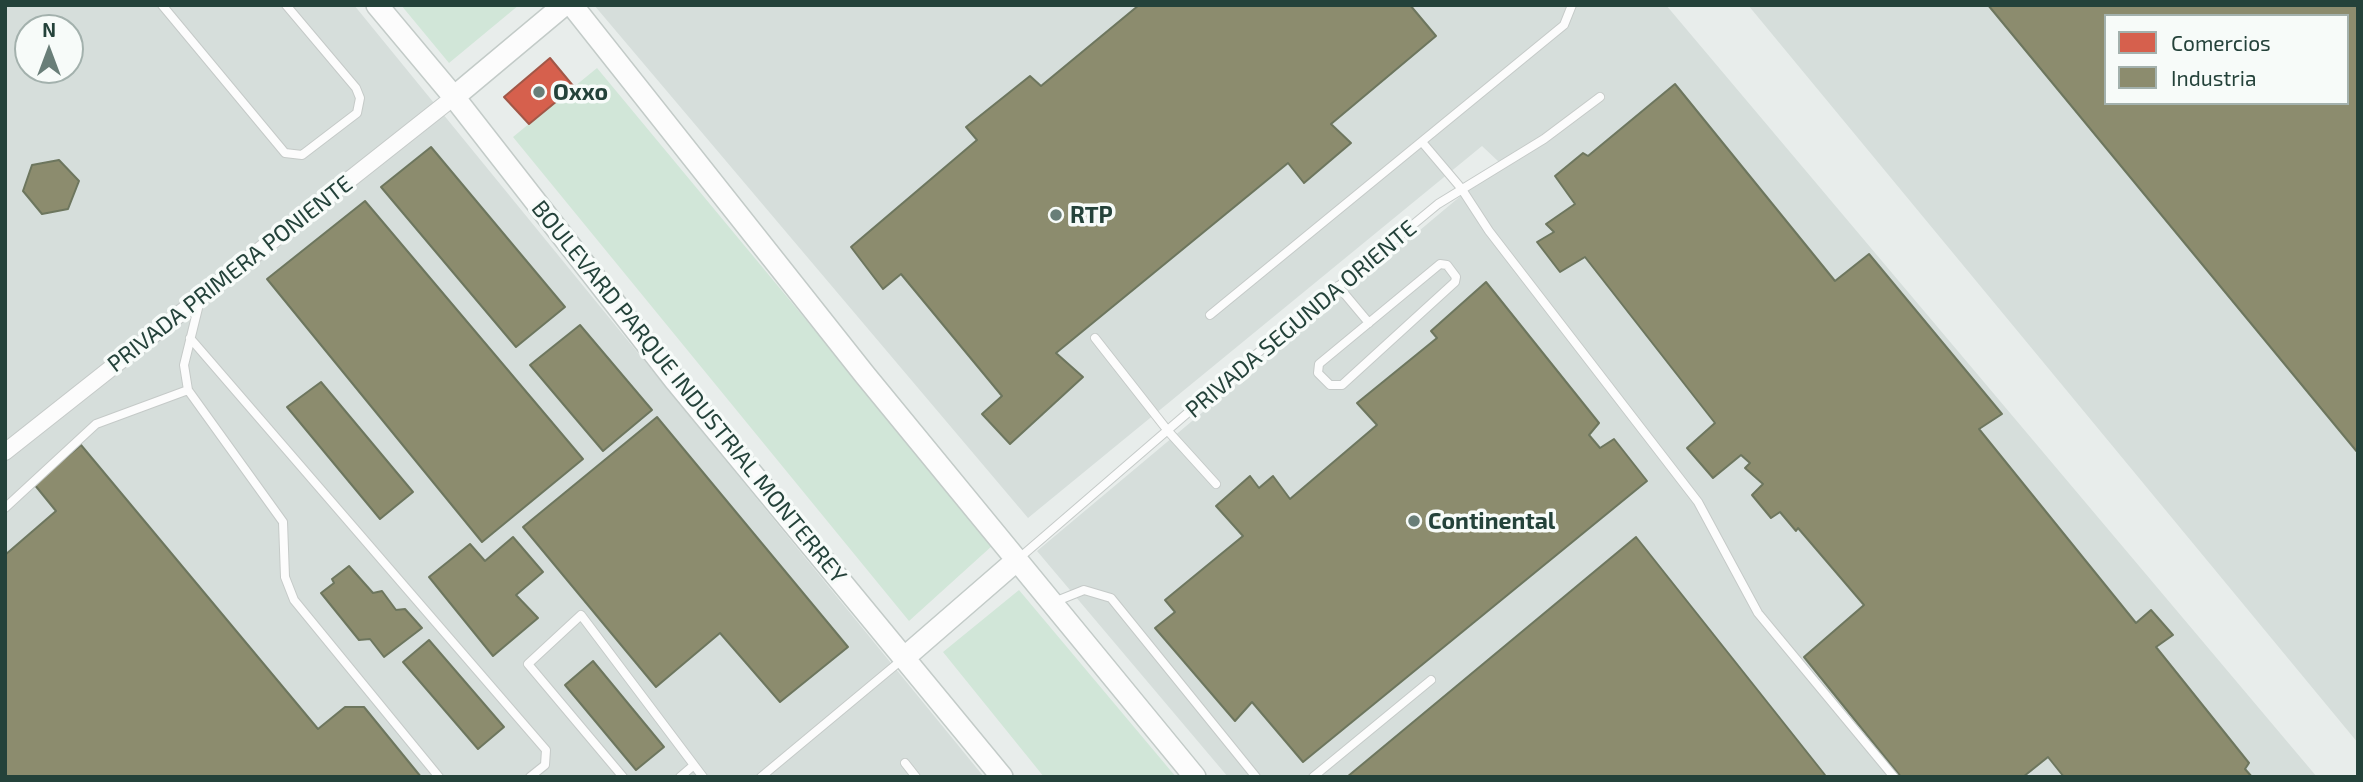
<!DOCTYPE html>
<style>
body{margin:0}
#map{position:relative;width:2363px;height:782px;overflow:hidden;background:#e8edeb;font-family:"Exo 2",sans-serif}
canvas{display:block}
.frame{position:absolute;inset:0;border:7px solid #24423a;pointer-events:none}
.legend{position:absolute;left:2104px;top:14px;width:245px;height:91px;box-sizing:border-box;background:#f7fbf9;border:2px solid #a3b1ad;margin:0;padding:9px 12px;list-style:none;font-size:21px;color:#24423a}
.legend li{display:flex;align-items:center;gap:14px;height:35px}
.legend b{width:35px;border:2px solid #a3b1ad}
.north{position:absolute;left:14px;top:14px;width:70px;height:70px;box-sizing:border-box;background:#f7fbf9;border:2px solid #a3b1ad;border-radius:50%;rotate:0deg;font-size:19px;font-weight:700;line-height:28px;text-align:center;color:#24423a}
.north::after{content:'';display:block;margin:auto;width:24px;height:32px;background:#697e78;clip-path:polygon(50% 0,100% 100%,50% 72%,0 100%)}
</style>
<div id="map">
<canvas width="2363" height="782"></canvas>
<div class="frame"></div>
<ul class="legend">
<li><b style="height:19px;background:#d6604d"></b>Comercios</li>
<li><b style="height:19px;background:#8c8c6e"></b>Industria</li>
</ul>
<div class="north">N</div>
</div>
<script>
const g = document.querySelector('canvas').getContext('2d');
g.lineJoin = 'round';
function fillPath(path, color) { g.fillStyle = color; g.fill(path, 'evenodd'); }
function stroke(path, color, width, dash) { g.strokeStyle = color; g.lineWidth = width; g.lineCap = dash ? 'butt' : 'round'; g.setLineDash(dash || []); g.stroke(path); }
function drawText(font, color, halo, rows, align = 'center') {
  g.font = font + ' "Exo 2",sans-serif'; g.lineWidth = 7; g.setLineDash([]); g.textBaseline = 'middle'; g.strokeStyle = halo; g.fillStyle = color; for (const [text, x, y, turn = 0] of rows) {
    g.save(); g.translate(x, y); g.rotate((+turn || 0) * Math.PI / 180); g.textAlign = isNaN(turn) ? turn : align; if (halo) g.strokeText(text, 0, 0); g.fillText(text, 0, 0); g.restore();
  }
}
fillPath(new Path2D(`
 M 5,5 L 354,5 L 984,777 L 5,777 ZM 28,28 L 70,28 L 70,70 L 28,70 Z
 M 594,5 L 1666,5 L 2317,777 L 1228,777 L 1037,551 L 1500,163 L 1482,146 L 1028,518 Z
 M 1748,5 L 2358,5 L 2358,743 ZM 2106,16 L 2347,16 L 2347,103 L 2106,103 Z`), '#d6dedb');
fillPath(new Path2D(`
 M 401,5 L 519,5 L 449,63 Z
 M 597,68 L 993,545 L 909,621 L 513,137 Z
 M 1019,590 L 1176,777 L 1044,777 L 943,652 Z`), '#d1e6d8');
const shops = new Path2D(`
 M 550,58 L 574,87 L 529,124 L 504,97 Z`);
fillPath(shops, '#d6604d');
stroke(shops, '#a15747', 2);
const industry = new Path2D(`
 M 1139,5 L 1410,5 L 1436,36 L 1331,124 L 1351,143 L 1304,183 L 1288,163 L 1056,353 L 1083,377 L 1010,444 L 982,414 L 1002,396 L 901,274 L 883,289 L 851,247 L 977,140 L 966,127 L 1030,76 L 1041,86 Z
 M 1988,5 L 2358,5 L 2358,453 ZM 2106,16 L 2347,16 L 2347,103 L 2106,103 Z
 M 1675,84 L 1835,281 L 1869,254 L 2002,414 L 1979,429 L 2136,623 L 2151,610 L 2173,635 L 2156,647 L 2249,763 L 2245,769 L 2252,777 L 2064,777 L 2048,757 L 2023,777 L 1901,777 L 1804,657 L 1864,605 L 1798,528 L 1796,531 L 1780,512 L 1771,518 L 1752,495 L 1763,484 L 1745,468 L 1750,463 L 1741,455 L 1713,478 L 1687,448 L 1715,423 L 1585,257 L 1560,272 L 1537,242 L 1554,232 L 1546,224 L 1575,204 L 1555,176 L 1583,153 L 1588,156 Z
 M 431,147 L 565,307 L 516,347 L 381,187 Z
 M 59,160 L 79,181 L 68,209 L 42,214 L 23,191 L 32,165 Z
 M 365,201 L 583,459 L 482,542 L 267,279 Z
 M 1486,282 L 1599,423 L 1589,435 L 1600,448 L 1614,439 L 1647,481 L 1303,762 L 1252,702 L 1235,721 L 1155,628 L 1175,612 L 1165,600 L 1243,536 L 1216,506 L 1250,476 L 1259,488 L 1273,476 L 1290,499 L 1377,425 L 1357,403 L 1437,338 L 1431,331 Z
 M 580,325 L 652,410 L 603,451 L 530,365 Z
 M 321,382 L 413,492 L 380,519 L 287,407 Z
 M 657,417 L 848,647 L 780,702 L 720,633 L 656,687 L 523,527 Z
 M 81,445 L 318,729 L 345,707 L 364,707 L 421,777 L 5,777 L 5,555 L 56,511 L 34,484 Z
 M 513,537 L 543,572 L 516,595 L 538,618 L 493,656 L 429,577 L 470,544 L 485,561 Z
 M 1636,537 L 1825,775 L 1823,777 L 1347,777 Z
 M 349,566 L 373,593 L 382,591 L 396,610 L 405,609 L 422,628 L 384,657 L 370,639 L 359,640 L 321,593 L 334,583 L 332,579 Z
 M 429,640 L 504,727 L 478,749 L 403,662 Z
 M 593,661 L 664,747 L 636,770 L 565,685 Z`);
fillPath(industry, '#8c8c6e');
stroke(industry, '#6d765e', 2);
const lane = new Path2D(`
 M 162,5 L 285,153 L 302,155 L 357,113 L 360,98 L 356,88 L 286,5
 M 1422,142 L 1461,188 L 1489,231 L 1698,502 L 1758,613 L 1894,777
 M 1440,264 L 1447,265 L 1456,277 L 1455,282 L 1342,385 L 1330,385 L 1318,373 L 1319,364 Z
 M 1338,286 L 1369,323
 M 200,300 L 184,365 L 188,390 L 283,522 L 285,577 L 294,600 L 439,777
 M 1210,315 L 1564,25 L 1572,5
 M 190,338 L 546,750 L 545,765 L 530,777
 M 1095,338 L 1168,431 L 1216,484
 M 5,508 L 96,424 L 188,390
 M 1017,560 L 1242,366 L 1438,204 L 1544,139 L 1600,97
 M 1054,602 L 1084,590 L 1111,598 L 1256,777
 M 905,763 L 916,777
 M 623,777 L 528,664 L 581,615 L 703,777
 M 680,777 L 694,765
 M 761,777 L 904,658
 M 1313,777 L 1431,680`);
const street = new Path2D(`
 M 5,452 L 454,97`);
const secondary = new Path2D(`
 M 377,5 L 454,97 L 674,379 L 1002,777
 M 572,5 L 865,375 L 1195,777
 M 454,97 L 564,5
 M 904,658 L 1017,560`);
stroke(lane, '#c5cac8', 10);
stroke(street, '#c5cac8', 18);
stroke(secondary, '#c3cbc8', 24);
stroke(lane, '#fcfcfc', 8);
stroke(street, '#fcfcfc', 16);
stroke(secondary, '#fcfcfc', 21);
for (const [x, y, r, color] of [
 [539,92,7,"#697e78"],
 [1056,215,7,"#697e78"],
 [1414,521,7,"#697e78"]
]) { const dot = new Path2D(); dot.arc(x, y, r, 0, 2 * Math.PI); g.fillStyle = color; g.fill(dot); stroke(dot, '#f7fbf9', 2.5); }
drawText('bold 23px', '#24423a', '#f7fbf9', [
 ["Oxxo",553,92],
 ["RTP",1070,215],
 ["Continental",1428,521]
], 'left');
drawText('23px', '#24423a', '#f7fbf9', [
 ["PRIVADA PRIMERA PONIENTE",230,274,-38],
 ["PRIVADA SEGUNDA ORIENTE",1301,319,-40],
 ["BOULEVARD PARQUE INDUSTRIAL MONTERREY",689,392,51]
]);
</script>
